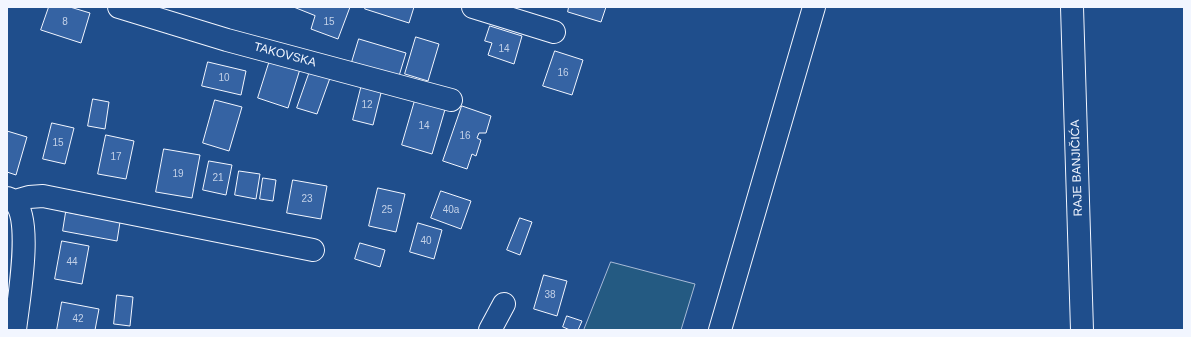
<!DOCTYPE html>
<meta charset="utf-8">
<style>
body{margin:0}
#map{position:relative;width:1191px;height:337px;overflow:hidden;background:#1f4e8c;font-family:Arial,sans-serif}
canvas{display:block}
.frame{position:absolute;inset:0;border:8px solid #f2f6ff;pointer-events:none}
</style>
<div id="map">
<canvas width="1191" height="337"></canvas>
<div class="frame"></div>
</div>
<script>
const g = document.querySelector('canvas').getContext('2d');
g.lineJoin = 'round';
function fillPath(path, color) { g.fillStyle = color; g.fill(path, 'evenodd'); }
function stroke(path, color, width, dash) { g.strokeStyle = color; g.lineWidth = width; g.lineCap = dash ? 'butt' : 'round'; g.setLineDash(dash || []); g.stroke(path); }
function drawText(font, color, halo, rows, align = 'center') {
  g.font = font + ' Arial,sans-serif'; g.lineWidth = 3; g.setLineDash([]); g.textBaseline = 'middle'; g.strokeStyle = halo; g.fillStyle = color; for (const [text, x, y, turn = 0] of rows) {
    g.save(); g.translate(x, y); g.rotate((+turn || 0) * Math.PI / 180); g.textAlign = isNaN(turn) ? turn : align; if (halo) g.strokeText(text, 0, 0); g.fillText(text, 0, 0); g.restore();
  }
}
const green = new Path2D(`
 M 611,262 L 695,284 L 681,330 L 584,330 Z`);
fillPath(green, '#245a82');
stroke(green, '#a8bbd7', 1);
const building = new Path2D(`
 M 49,7 L 70,7 L 90,13 L 81,43 L 41,30 Z
 M 294,7 L 350,7 L 338,39 L 311,29 L 315,16 Z
 M 366,7 L 414,7 L 409,23 L 365,9 Z
 M 569,7 L 606,7 L 601,22 L 568,12 Z
 M 490,26 L 522,36 L 514,64 L 488,55 L 492,43 L 485,41 Z
 M 416,37 L 439,44 L 428,81 L 405,74 Z
 M 359,39 L 406,53 L 399,76 L 352,62 Z
 M 555,51 L 583,60 L 572,95 L 543,86 Z
 M 270,60 L 300,69 L 288,108 L 258,98 Z
 M 208,62 L 246,71 L 241,95 L 202,86 Z
 M 310,71 L 330,78 L 317,114 L 297,108 Z
 M 362,84 L 382,89 L 373,125 L 353,120 Z
 M 416,97 L 446,106 L 432,154 L 402,145 Z
 M 93,99 L 109,102 L 105,129 L 88,126 Z
 M 215,100 L 242,107 L 229,151 L 203,143 Z
 M 462,106 L 491,116 L 486,133 L 479,133 L 477,138 L 481,140 L 476,156 L 472,154 L 467,169 L 443,161 Z
 M 52,123 L 74,128 L 65,164 L 43,159 Z
 M 7,131 L 27,137 L 16,175 L 7,172 Z
 M 106,135 L 134,141 L 126,179 L 98,174 Z
 M 164,149 L 200,155 L 192,198 L 156,192 Z
 M 209,161 L 232,165 L 226,195 L 203,190 Z
 M 239,171 L 260,174 L 256,199 L 235,195 Z
 M 263,178 L 276,180 L 273,201 L 260,199 Z
 M 293,180 L 327,186 L 321,219 L 287,213 Z
 M 378,188 L 405,194 L 396,232 L 369,226 Z
 M 441,191 L 471,201 L 461,229 L 431,218 Z
 M 66,212 L 120,222 L 117,241 L 63,231 Z
 M 520,218 L 532,222 L 520,255 L 507,250 Z
 M 418,223 L 442,230 L 434,259 L 410,252 Z
 M 62,241 L 89,246 L 82,284 L 55,279 Z
 M 360,243 L 385,250 L 380,267 L 355,259 Z
 M 544,275 L 567,281 L 557,316 L 534,309 Z
 M 117,295 L 133,297 L 130,326 L 114,324 Z
 M 62,302 L 99,309 L 95,330 L 57,330 Z
 M 567,316 L 582,321 L 578,330 L 570,330 L 563,327 Z`);
fillPath(building, '#3563a3');
stroke(building, '#f2f6ff', 1);
const minor = new Path2D(`
 M 119,7 L 227,40 L 451,100
 M 473,7 L 554,32
 M 1072,7 L 1082,330
 M 7,198 C 10,199 13,200 15,202 C 33,222 18,303 15,330
 M 15,201 L 29,197 L 43,196 L 313,250
 M 490,330 L 504,304`);
const major = new Path2D(`
 M 720,330 L 814,7`);
stroke(minor, '#f2f6ff', 24);
stroke(major, '#f2f6ff', 24);
stroke(minor, '#1f4e8c', 22);
stroke(major, '#1f4e8c', 22);
drawText('10px', '#c3d1e8', null, [
 ["8",65,22],
 ["15",329,22],
 ["14",504,49],
 ["16",563,73],
 ["10",224,78],
 ["12",367,105],
 ["14",424,126],
 ["16",465,136],
 ["15",58,143],
 ["17",116,157],
 ["19",178,174],
 ["21",218,178],
 ["23",307,199],
 ["25",387,210],
 ["40a",451,210],
 ["40",426,241],
 ["44",72,262],
 ["38",550,295],
 ["42",78,319]
]);
drawText('12px', '#f2f6ff', '#1f4e8c', [
 ["TAKOVSKA",285,55,15],
 ["RAJE BANJIČIĆA",1077,168,-92]
]);
</script>
